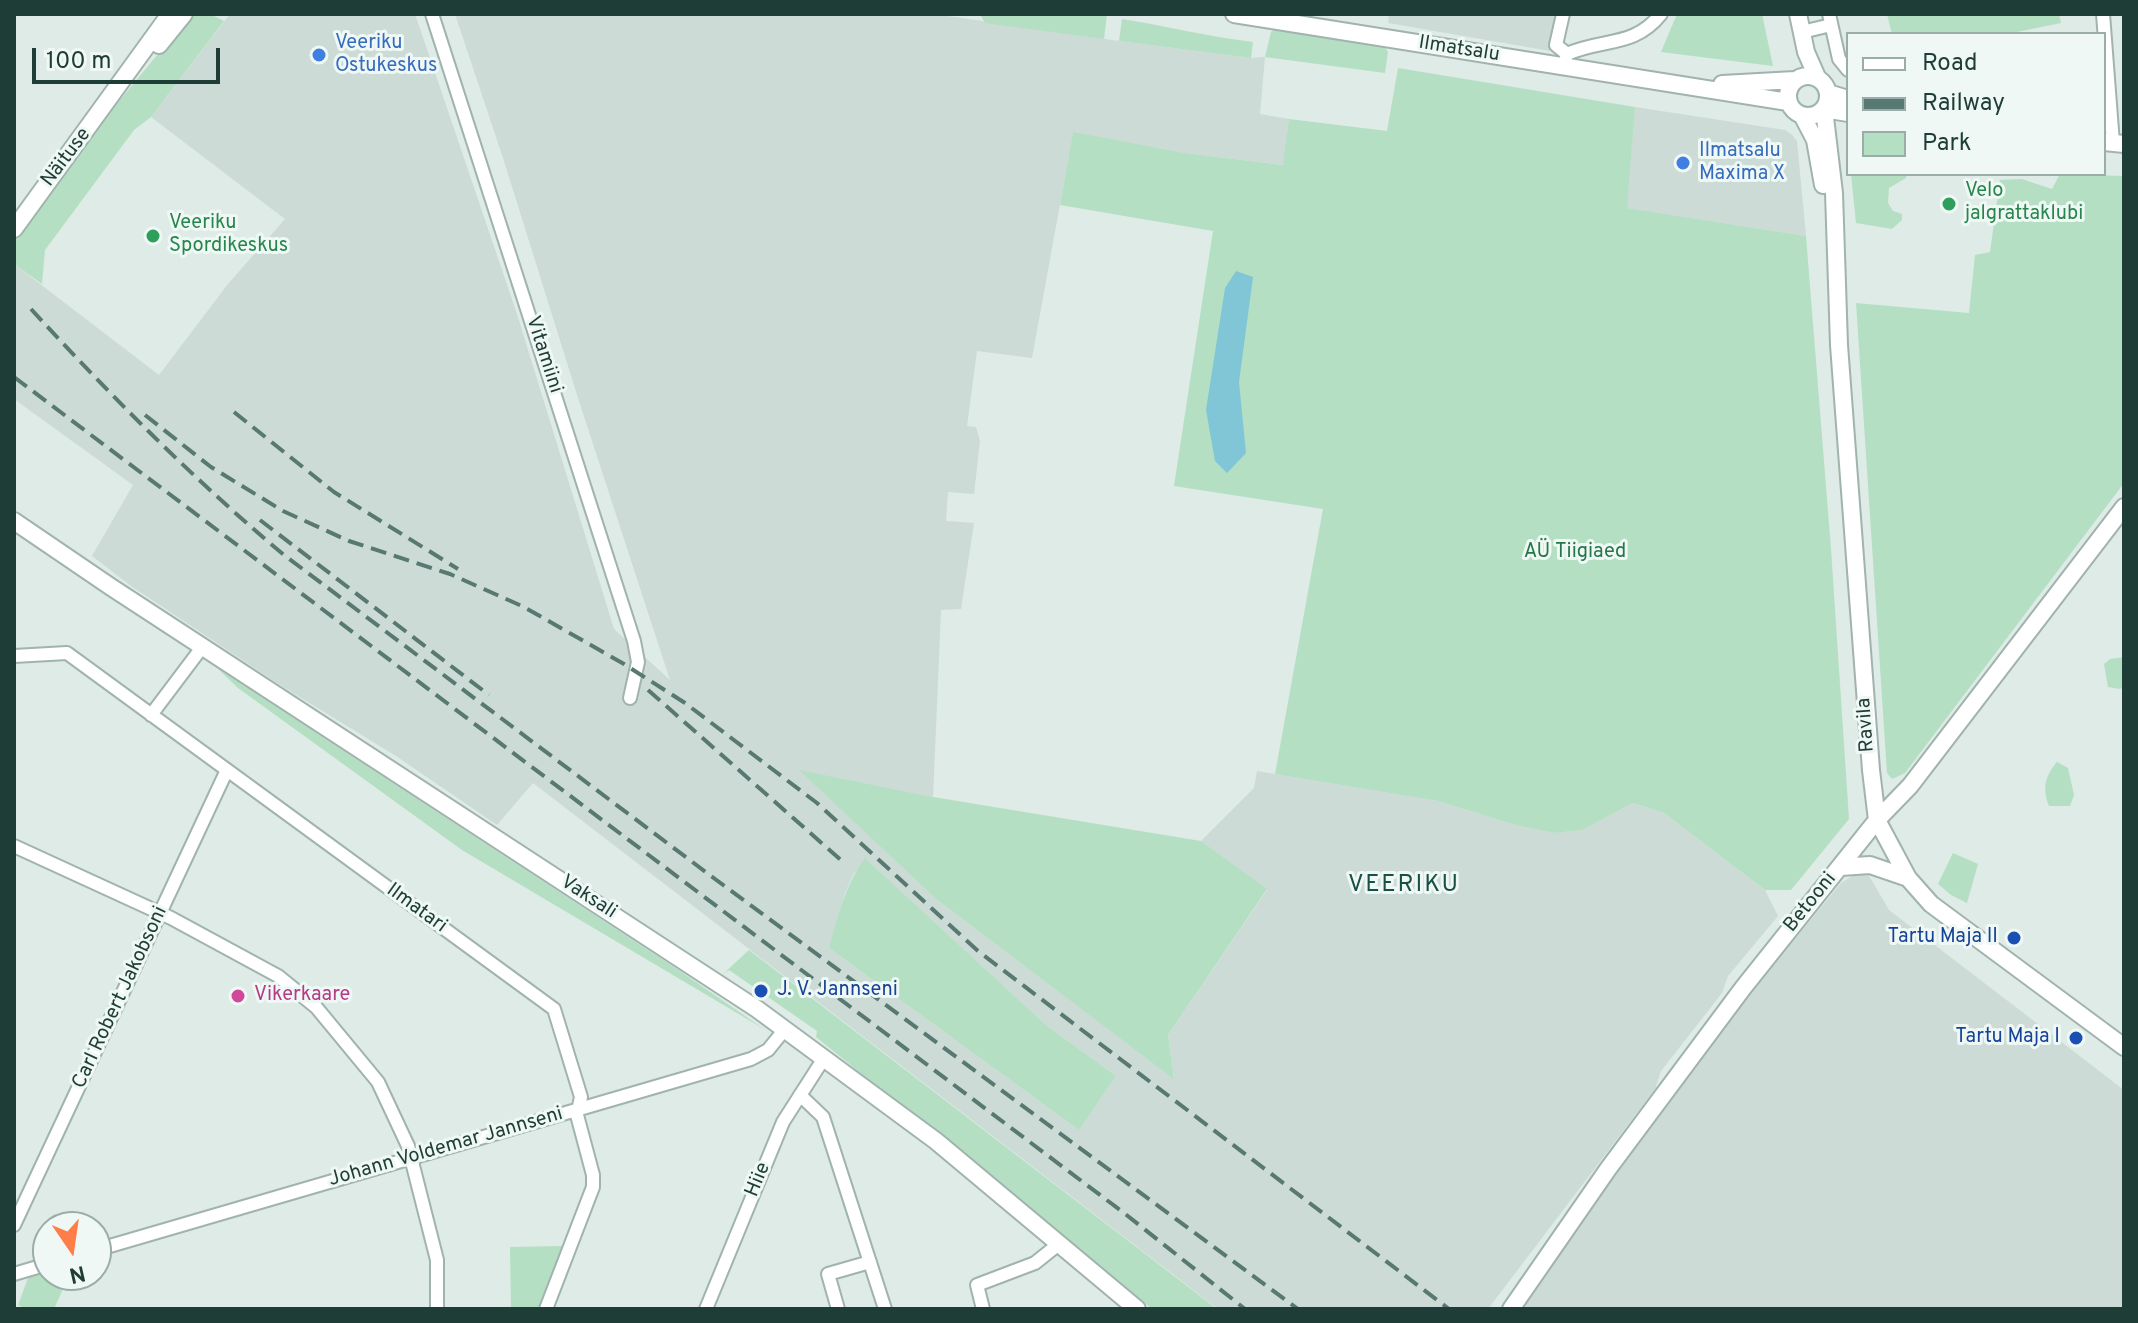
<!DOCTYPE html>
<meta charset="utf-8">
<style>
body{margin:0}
#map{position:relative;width:2138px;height:1323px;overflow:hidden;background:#deebe6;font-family:Overpass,sans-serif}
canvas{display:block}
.frame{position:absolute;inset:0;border:16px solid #1e3d36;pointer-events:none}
.legend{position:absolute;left:1846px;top:32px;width:260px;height:144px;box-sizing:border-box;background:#eff8f4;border:2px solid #9bada8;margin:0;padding:10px 14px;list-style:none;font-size:24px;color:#1e3d36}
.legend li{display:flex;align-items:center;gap:16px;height:40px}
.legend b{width:40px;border:2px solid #9bada8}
.north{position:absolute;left:32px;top:1211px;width:80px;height:80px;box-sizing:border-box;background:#eff8f4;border:2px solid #9bada8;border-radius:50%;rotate:167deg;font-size:22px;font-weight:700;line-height:32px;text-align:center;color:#1e3d36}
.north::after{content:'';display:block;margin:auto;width:28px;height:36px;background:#ff7d49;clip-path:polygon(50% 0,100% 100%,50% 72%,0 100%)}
.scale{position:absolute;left:32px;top:48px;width:188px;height:36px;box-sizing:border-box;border:4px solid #1e3d36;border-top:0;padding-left:10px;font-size:24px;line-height:28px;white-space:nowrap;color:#1e3d36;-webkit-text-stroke:6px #eff8f4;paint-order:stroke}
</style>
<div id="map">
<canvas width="2138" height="1323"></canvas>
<div class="frame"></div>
<ul class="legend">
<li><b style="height:10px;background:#fff"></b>Road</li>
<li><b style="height:10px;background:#587971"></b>Railway</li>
<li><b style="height:22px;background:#b4dfc2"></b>Park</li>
</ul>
<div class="north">N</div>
<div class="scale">100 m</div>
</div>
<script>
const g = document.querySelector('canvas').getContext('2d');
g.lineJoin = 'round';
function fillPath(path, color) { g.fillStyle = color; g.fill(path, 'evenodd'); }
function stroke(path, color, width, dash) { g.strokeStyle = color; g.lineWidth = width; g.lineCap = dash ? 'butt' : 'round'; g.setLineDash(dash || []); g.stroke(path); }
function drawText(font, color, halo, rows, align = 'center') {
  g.font = font + ' Overpass,sans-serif'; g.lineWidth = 6; g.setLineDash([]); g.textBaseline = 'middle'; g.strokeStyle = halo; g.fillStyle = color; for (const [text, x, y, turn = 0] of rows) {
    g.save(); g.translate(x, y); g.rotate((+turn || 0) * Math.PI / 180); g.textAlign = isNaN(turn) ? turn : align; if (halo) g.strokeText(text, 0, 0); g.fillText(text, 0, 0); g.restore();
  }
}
fillPath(new Path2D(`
 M 230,14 L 415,14 L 517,314 L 614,629 L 670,680 L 578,398 L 504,161 L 455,14 L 934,14 L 1119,41 L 1251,58 L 1265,57 L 1260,114 L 1289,119 L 1284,165 L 1185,153 L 1073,133 L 1032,358 L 977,351 L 967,426 L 976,427 L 980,441 L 974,494 L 948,492 L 946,521 L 974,523 L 961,609 L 941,610 L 933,797 L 801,771 L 935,898 L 1174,1078 L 1168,1035 L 1267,890 L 1201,841 L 1254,788 L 1257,771 L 1438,801 L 1519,826 L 1555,833 L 1582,830 L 1633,803 L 1664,813 L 1765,890 L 1778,916 L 1728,976 L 1722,993 L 1661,1071 L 1655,1089 L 1488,1309 L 1218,1309 L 533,783 L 497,825 L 396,756 L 280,685 L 131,586 L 92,556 L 133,485 L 14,399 L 14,264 L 159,375 L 228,284 L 285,219 L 151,117 ZM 866,859 L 1046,1025 L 1116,1076 L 1079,1130 L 829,948 L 845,893 L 853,875 Z
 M 1389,14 L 1558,14 L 1550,51 L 1388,23 Z
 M 1635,107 L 1785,130 L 1792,135 L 1797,141 L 1806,236 L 1626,208 Z
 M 1859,872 L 1868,874 L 1889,910 L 2124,1090 L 2124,1309 L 1520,1309 L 1591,1204 L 1720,1030 L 1841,883 Z`), '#ccdbd5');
fillPath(new Path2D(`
 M 191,14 L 210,14 L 224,21 L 151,117 L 134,130 L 45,250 L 42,284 L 14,264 L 14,240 L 110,112 Z
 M 980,14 L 1107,14 L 1104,39 L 985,23 Z
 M 1677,14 L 1762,14 L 1773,66 L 1661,52 Z
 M 1887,14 L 2059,14 L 2061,23 L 2007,34 L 1892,34 Z
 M 1122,19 C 1166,26 1209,37 1253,42 L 1251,58 L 1119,41 Z
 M 1276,28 L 1384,46 L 1388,52 L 1385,73 L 1265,57 L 1271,32 Z
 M 1398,68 L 1635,107 L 1627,208 L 1806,236 L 1831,549 L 1849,819 L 1791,890 L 1765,890 L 1664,813 L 1633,803 L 1582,830 L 1555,833 L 1519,826 L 1438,801 L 1275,774 L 1323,509 L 1174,486 L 1213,231 L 1060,205 L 1073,132 L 1185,153 L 1283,165 L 1289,119 L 1387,131 Z
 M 1851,174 L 1907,174 L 1906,178 L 1889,188 L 1888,203 L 1893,211 L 1902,214 L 1902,220 L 1892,229 L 1856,223 Z
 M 2060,174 L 2124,176 L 2124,483 L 1905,773 L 1892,779 L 1887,773 L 1856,303 L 1969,313 L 1975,255 L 1990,252 L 2000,180 L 2022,179 L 2052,189 Z
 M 2124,657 L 2124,687 L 2120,689 L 2108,687 L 2104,664 L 2110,659 Z
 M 217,668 L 677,969 L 764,1029 L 462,850 L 238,688 Z
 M 2057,762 L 2068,768 L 2074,795 L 2070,806 L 2049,806 C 2042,788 2045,776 2057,762 Z
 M 799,770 L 933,797 L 1201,841 L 1267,889 L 1168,1035 L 1174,1079 L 935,898 Z
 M 1953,853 L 1978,864 L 1967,903 L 1951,895 L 1938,884 Z
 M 865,858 L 1046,1025 L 1116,1076 L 1079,1130 L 829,948 C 838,916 845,885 865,858 Z
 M 749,950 L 1217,1309 L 1152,1309 L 816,1037 L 817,1031 L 729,970 L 723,974 Z
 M 564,1246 L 540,1309 L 511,1309 L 510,1247 Z
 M 48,1268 L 48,1275 L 69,1275 L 54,1309 L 26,1309 L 18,1305 L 30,1273 Z`), '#b4dfc2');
fillPath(new Path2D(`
 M 1236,271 L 1253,277 L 1239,382 L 1246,453 L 1227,473 L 1215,461 L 1206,410 L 1225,288 Z`), '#80c6d7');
const minor = new Path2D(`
 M 432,14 L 634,641 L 638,662 L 630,698
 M 1563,14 L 1556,45 L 1567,54
 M 1829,14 L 1839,59 L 1848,70
 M 2103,14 L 2113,143
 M 1802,32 L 1831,25
 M 1564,66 L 1567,54 C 1602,38 1634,48 1661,14
 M 14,656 L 67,653 L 554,1009 L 581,1097 L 577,1115 L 593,1175 L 593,1187 L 546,1309
 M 151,715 L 203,646
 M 14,846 L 171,918 L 278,976 L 316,1007 L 378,1082 L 408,1146 L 437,1260 L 437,1309
 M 800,1095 L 823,1117 L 885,1309
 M 14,1225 L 227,770
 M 96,1250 L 751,1059 L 768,1050 L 785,1029
 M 14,1274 L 48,1264
 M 706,1309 L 783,1122 L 824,1058
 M 838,1309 L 828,1274 L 870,1262
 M 983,1309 L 977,1285 L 1035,1263 L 1060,1243`);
const tertiary = new Path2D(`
 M 1234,14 L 1788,102
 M 1798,14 L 1806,52 L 1817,77
 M 159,45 L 184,14
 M1788 96a20 20 0 1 1 40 0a20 20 0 1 1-40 0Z
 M 1722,84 L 1795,80
 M 1828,93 L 1848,99
 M 1824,109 L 1834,193 L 1839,345 L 1871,770 L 1877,820 L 1908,878 L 1931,904 L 2124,1047
 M 1824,109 L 1848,113
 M 1802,115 L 1815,140 L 1823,185
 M 2104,142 L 2124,144
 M 14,229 L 170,14
 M 14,521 L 111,587 L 757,1009 L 936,1141 L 1137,1309
 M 1841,867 L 1870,865 L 1908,878
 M 1511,1309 L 1608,1169 L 1743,988 L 1877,820 L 1910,786 L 2124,507`);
stroke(minor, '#a1b3ae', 16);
stroke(tertiary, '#a1b3ae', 20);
stroke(minor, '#fff', 12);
stroke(tertiary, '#fff', 16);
stroke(new Path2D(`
 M 31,309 C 111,396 193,479 284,555 L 715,879 L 1298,1309
 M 14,377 L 1124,1213 L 1245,1309
 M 234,412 L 334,492 L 458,569
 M 145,415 L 211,467 L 283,511 L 349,541 L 450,574 L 524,607 L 624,664 L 685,703 L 817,803 L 978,951 L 1449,1309
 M 260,520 L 489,695
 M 648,690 L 842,861`), '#587971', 4, [16, 8]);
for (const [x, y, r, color] of [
 [319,55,8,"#3f7fe0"],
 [1683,163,8,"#3f7fe0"],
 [1949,204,8,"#2e9e5b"],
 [153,236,8,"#2e9e5b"],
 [2014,938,8,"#1a4fb4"],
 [761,991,8,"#1a4fb4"],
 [238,996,8,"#d1479c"],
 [2076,1038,8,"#1a4fb4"]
]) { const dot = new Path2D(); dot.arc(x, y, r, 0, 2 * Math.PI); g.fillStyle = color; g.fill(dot); stroke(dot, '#eff8f4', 3); }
drawText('20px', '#366cbe', '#eff8f4', [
 ["Veeriku",335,44],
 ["Ostukeskus",335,67],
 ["Ilmatsalu",1699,152],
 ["Maxima X",1699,175]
], 'left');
drawText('20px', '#1e3d36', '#eff8f4', [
 ["Ilmatsalu",1459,50,9],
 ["Näituse",67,158,-53],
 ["Vitamiini",543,355,72],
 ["Ravila",1867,725,-94],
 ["Vaksali",588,898,33],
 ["Betooni",1811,903,-51],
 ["Ilmatari",416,909,36],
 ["Carl Robert Jakobsoni",121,998,-65],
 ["Johann Voldemar Jannseni",446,1148,-16],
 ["Hiie",759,1180,-68]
]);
drawText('20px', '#27864d', '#eff8f4', [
 ["Velo",1965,192],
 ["jalgrattaklubi",1965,215],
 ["Veeriku",169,224],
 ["Spordikeskus",169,247]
], 'left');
drawText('20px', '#247748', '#eff8f4', [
 ["AÜ Tiigiaed",1575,553]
]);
drawText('20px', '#164399', '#eff8f4', [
 ["Tartu Maja II",1998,938],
 ["J. V. Jannseni",777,991,"left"],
 ["Tartu Maja I",2060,1038]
], 'right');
drawText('20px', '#b23c85', '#eff8f4', [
 ["Vikerkaare",254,996]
], 'left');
g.letterSpacing = '2px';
drawText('24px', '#185045', '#eff8f4', [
 ["VEERIKU",1404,886]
]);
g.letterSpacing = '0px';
</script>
